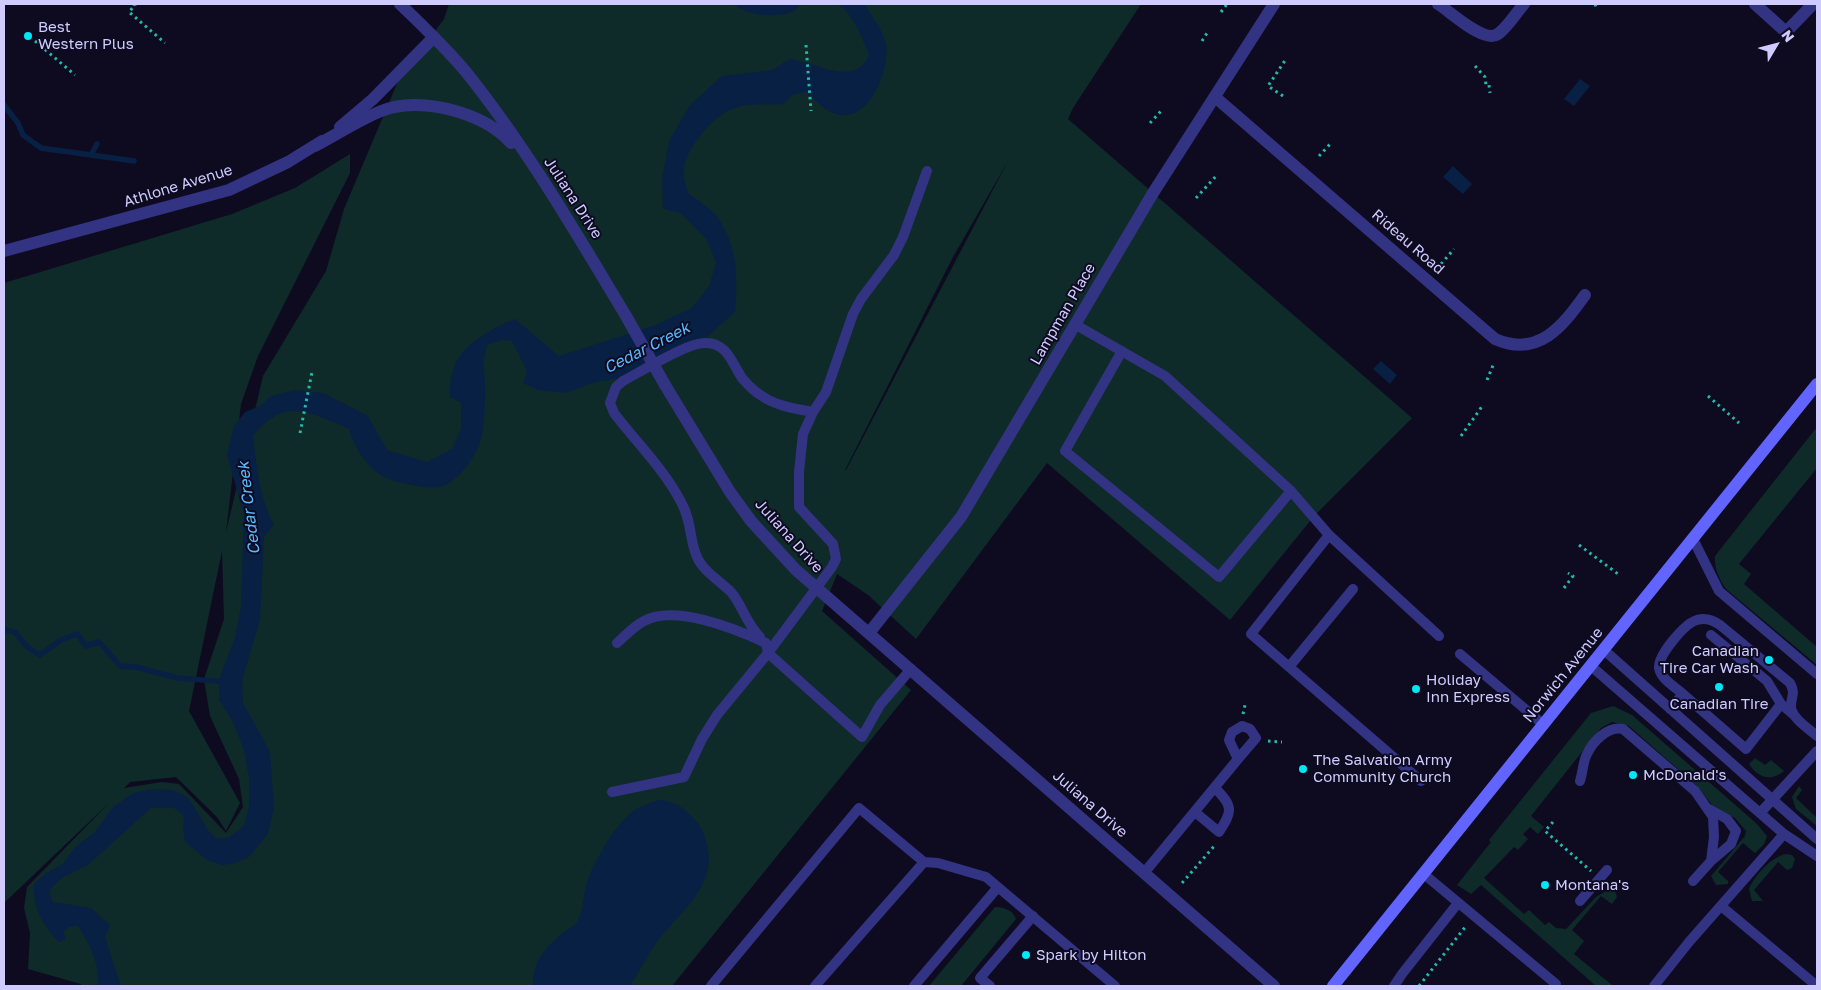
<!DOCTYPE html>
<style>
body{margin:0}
#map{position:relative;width:1821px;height:990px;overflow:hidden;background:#0e0b21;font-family:"Golos Text",sans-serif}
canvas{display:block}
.frame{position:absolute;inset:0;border:5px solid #cfcbff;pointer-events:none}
.north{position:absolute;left:1751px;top:20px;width:50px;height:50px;-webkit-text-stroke:4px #0e0b21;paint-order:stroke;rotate:53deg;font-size:14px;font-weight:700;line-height:20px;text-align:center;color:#cfcbff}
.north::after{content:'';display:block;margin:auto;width:18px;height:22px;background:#cfcbff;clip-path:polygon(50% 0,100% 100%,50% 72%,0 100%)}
</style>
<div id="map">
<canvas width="1821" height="990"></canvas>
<div class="frame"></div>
<div class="north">N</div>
</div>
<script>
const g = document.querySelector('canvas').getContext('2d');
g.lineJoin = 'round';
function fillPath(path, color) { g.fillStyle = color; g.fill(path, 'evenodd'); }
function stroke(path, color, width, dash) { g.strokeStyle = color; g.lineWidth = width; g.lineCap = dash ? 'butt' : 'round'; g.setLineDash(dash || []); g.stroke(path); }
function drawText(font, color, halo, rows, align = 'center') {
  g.font = font + ' "Golos Text",sans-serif'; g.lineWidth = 4; g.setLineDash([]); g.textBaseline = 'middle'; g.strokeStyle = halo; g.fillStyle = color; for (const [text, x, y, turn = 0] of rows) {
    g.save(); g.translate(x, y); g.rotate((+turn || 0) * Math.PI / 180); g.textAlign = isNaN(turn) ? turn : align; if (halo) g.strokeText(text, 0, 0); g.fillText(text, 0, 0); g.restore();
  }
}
fillPath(new Path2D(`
 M 449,4 L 1141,4 L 1073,108 L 1068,119 L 1412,418 L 1314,516 L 1230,620 L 1047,463 L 916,639 L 868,595 L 837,574 L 822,611 L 911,690 L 672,986 L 81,986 L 81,984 L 28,969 L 30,933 L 24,908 L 27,887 L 109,803 L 4,903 L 4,283 L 232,214 L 295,188 L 350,154 L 350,173 L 258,356 L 241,404 L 226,532 L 263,376 L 326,271 L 344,209 L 399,79 L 444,19 ZM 1008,161 L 846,470 L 845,470 L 953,257 ZM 222,551 L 224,619 L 204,679 L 210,716 L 239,779 L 243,807 L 226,833 L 179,784 L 162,782 L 124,788 L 130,782 L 176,777 L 217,817 L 226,831 L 240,803 L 189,711 Z
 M 1817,427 L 1817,468 L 1739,564 L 1751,574 L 1744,584 L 1817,647 L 1817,665 L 1726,589 C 1719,579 1714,568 1715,556 Z
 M 1613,706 L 1632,715 L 1756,823 L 1767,836 L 1764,844 L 1755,853 L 1743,843 L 1718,872 L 1728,881 L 1728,884 L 1716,885 L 1711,876 L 1745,836 L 1746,831 L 1735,818 L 1713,806 L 1696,785 L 1629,726 L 1612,722 L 1601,728 L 1531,816 L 1544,827 L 1538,834 L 1530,827 L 1523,834 L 1528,839 L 1518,850 L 1514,847 L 1484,878 L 1524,914 L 1529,910 L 1545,925 L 1549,922 L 1556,928 L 1566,929 L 1596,897 L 1606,891 L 1615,891 L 1617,897 L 1612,904 L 1601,896 L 1572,930 L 1584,941 L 1574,954 L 1613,986 L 1596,986 L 1481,885 L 1471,894 L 1457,885 L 1491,842 L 1489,840 L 1591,713 Z
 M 1755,758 L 1765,765 L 1771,760 L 1784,771 C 1771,782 1758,778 1749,764 Z
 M 1799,786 L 1802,790 L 1796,798 L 1817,818 L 1817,826 L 1796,809 L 1792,797 Z
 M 1786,854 L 1792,855 L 1795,859 L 1792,868 L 1787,870 L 1778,862 L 1754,890 L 1763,901 L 1752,901 L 1749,889 C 1755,875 1771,857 1786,854 Z
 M 995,907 C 1004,907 1013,910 1016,919 L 961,986 L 929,986 Z`), '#0e2b29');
fillPath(new Path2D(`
 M 734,4 L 802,4 C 798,7 794,12 789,13 C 773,18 746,15 734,4 Z
 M 838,4 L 865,4 C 871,16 881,27 885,41 C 893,67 868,128 833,113 C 823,109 814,99 805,92 L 792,95 L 784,104 C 767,105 746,102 730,110 C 713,117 684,150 684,170 C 683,177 686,185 688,193 C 697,200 711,208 718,218 C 738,247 738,279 735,312 L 698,345 L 632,376 L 592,383 L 566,393 L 538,390 L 523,383 L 527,371 L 512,341 L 503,340 L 488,344 C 481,366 485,365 485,385 C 485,402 485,423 481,439 C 477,455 458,483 440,487 C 427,489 412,485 398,482 C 372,476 356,453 349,429 C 308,412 285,396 253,436 C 257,467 259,497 274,525 L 264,537 L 260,620 L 242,680 L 243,703 L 270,752 L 274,808 L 268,834 L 249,857 L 236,863 L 222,865 L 207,860 L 185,842 L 183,826 L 184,816 L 174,808 L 151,808 L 88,865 L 62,878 L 49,890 L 53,902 L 91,908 L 110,925 L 105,937 L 121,986 L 97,986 C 102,966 88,942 78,926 L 69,927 L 63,932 L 66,939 L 59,942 C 43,926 32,907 34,884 L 46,873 L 63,864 L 75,847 L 95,832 L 113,807 L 133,793 L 152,789 L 172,790 L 188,797 L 208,830 L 217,839 L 229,837 L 244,826 L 249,805 L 249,778 L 244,750 L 233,722 L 219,700 L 220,676 L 235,638 L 241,606 L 244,515 L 227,455 L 234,426 L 245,412 L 260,406 L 271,396 L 295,390 L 323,393 L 368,416 L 387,450 L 427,462 L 452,449 L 461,429 L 461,403 L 450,397 C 449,383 452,364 462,353 C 473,339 499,325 515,319 L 559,356 L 653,326 L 690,309 L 700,298 L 710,284 L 716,262 L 706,239 L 681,213 L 663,209 L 662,178 L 669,141 L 690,105 L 722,76 L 772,70 L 790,59 C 815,62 857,89 869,54 C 861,36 854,16 838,4 Z
 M 1580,79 L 1590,86 L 1574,106 L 1564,99 Z
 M 1453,166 L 1472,184 L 1463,194 L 1443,177 Z
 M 1381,361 L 1397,375 L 1390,384 L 1373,369 Z
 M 657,800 C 675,801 684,807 696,821 C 702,828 705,836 707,845 C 718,887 678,913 656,943 C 647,957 639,972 630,986 L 533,986 C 532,962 546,946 564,932 C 569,928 576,925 578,920 C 584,908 583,894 587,882 C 595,860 616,822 636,809 C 642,806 650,803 657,800 Z`), '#082043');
stroke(new Path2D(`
 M 4,105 L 18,123 L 23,135 L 41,148 L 134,161
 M 91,155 L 97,144
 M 4,629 L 16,633 L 27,647 L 40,655 L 61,640 L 77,634 L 86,646 L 99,642 L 120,666 L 136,667 L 178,678 L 227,682`), '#082043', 5.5);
stroke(new Path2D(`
 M 133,4 L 135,5 L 129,12 L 165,43
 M 1595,4 L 1596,7
 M 1221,12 L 1227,4
 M 35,41 L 75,75
 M 1202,41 L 1207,33
 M 806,45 L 811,111
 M 1475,66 L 1485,77 L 1486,85 L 1489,85 L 1490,93
 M 1283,96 L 1268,86 L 1286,59
 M 1150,123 L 1162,110
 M 1319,156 L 1332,142
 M 1196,198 L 1218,174
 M 1441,264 L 1454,249
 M 1487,380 L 1494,363
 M 1708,396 L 1739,423
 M 300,433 L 312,372
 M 1461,436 L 1483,405
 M 1579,545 L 1618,574
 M 1564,588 L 1573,576 L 1568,573
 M 1243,714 L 1245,705
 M 1268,741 L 1282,742
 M 1553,822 L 1545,831 L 1591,871
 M 1182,883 L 1216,844
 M 1419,986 L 1466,926`), '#25b9aa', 3, [2.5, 4]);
stroke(new Path2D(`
 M 1076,325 L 1165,376 L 1291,491 L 1329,535 L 1439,636
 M 1122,351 L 1065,451 L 1219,577 L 1291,491
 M 1329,535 L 1251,634 L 1421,781
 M 1693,539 L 1719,591 L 1817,674
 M 1711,635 L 1767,681 L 1781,704
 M 760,637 C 745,622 743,606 731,592 C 720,581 703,571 697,557 C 689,539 692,521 681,502 C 664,469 636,442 614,413 L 610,403 L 616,387 L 623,381 C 642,371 688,342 706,343 C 727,343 732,363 742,378 C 747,384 755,392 762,396 C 776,406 796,409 813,412
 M 617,643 C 625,636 634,626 644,621 C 675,604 736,629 766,643 L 768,653 L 832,567 L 836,559 L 833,544 L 799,507 L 799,472 L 803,434 L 813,412 L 826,392 L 853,314 L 861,299 L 894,255 L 903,237 L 927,171
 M 1604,650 L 1817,839
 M 1460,654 L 1544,725
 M 1591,666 L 1784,834 L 1817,856
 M 1289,667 L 1353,589
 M 1683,694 L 1746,749 L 1781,704 L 1794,715
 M 1670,709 L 1683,694 C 1675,687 1661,679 1659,668 C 1658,655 1685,623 1697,620 C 1706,617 1713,620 1720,625 L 1790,683 C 1796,694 1791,696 1791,706 C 1791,718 1809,729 1817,736
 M 1580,781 C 1583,772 1583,761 1587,754 C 1593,741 1608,726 1623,729 L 1695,791 L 1713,817 L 1714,837 L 1711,861 L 1693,881
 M 612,792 L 684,777 L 702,739 L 717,715 L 768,653 L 862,737 L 880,705 L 911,669
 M 1709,809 L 1727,819 L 1736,831 L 1731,844 L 1711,861
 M 1195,812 L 1219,832 C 1233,811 1233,806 1215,788
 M 1761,812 L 1817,751
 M 1144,873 L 1238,759 L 1229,740 L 1232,732 L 1242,726 L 1250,729 L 1256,738 L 1238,759
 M 1425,875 L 1556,984
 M 1580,901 L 1607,870
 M 1721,906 L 1817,986
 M 711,986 L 859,808 L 924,862
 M 815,986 L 924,862 L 938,863 L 986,877 L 1115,986
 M 914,986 L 998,887
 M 990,986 L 980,978 L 1033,916
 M 1394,986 L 1402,974 L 1458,903
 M 1654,986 L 1689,942 L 1784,834`), '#333383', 10);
stroke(new Path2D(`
 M 1438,4 C 1451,12 1484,44 1498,34 C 1508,27 1516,13 1524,4
 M 1755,4 L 1786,32 L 1813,4
 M 1215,97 L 1495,339 C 1538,358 1562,327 1585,295
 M 340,127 L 373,99 L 434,37
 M 4,251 L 229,190 L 288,162 L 322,141
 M 869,633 L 961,517 L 1153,193 L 1274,4`), '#333383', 12);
stroke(new Path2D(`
 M 400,4 C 423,26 446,48 466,72 C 527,148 576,233 626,316
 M 315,146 C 338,134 369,113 394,107 C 432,100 485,114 511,143
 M 665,385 L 730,492 L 751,521 L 796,570 L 1274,986`), '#333383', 12);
stroke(new Path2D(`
 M 1333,986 L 1817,384`), '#6264ff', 12);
stroke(new Path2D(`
 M 626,316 L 665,385`), '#333383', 12);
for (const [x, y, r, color] of [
 [28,36,5,"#00e7f6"],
 [1769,660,5,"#00e7f6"],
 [1719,687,5,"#00e7f6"],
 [1416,689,5,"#00e7f6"],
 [1303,769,5,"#00e7f6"],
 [1633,775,5,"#00e7f6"],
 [1545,885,5,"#00e7f6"],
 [1026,955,5,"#00e7f6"]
]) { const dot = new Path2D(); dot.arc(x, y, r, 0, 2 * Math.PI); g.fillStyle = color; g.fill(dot); stroke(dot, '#0e0b21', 2); }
drawText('15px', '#cfcbff', '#0e0b21', [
 ["Best",38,27],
 ["Western Plus",38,44],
 ["Canadian",1759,651,"right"],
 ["Tire Car Wash",1759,668,"right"],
 ["Holiday",1426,680],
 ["Inn Express",1426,697],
 ["Canadian Tire",1719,704,"center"],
 ["The Salvation Army",1313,760],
 ["Community Church",1313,777],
 ["McDonald's",1643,775],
 ["Montana's",1555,885],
 ["Spark by Hilton",1036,955]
], 'left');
drawText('15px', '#cfcbff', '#0e0b21', [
 ["Athlone Avenue",178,186,-17],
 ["Juliana Drive",573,198,57],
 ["Rideau Road",1408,242,41],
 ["Lampman Place",1063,314,-60],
 ["Juliana Drive",789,536,48],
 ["Norwich Avenue",1563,675,-51],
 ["Juliana Drive",1090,804,41]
]);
drawText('italic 16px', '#59b8ff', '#0e0b21', [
 ["Cedar Creek",647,348,-27],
 ["Cedar Creek",249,508,-97]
]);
</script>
